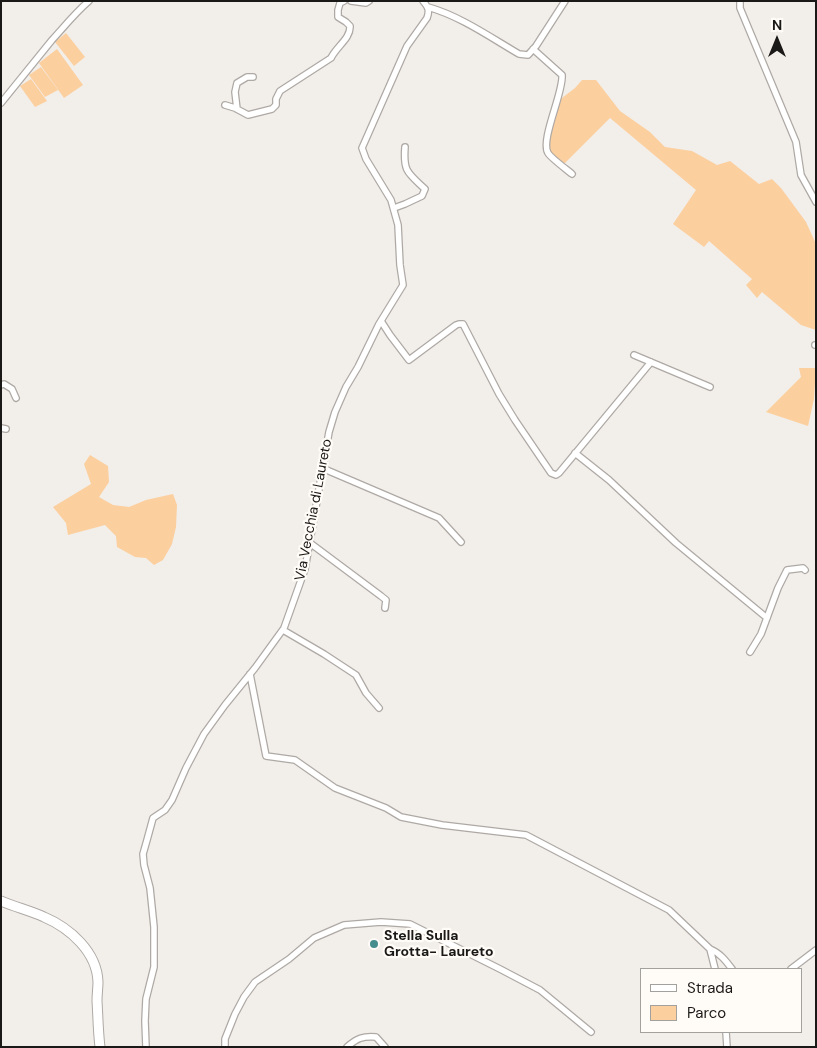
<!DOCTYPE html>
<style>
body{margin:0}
#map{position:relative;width:817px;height:1048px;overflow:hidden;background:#f2eee9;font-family:"DM Sans",sans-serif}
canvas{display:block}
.frame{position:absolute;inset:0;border:2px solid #1a1917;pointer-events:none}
.legend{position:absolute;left:640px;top:968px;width:162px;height:65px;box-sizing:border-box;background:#fffbf7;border:1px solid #a3a19d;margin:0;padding:6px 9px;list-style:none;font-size:15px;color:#1a1917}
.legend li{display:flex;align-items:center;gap:10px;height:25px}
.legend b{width:25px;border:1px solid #a3a19d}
.north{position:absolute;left:752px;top:15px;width:50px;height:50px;-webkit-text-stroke:4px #fffbf7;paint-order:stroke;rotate:0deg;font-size:14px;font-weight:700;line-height:20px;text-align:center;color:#1a1917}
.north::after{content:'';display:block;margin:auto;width:18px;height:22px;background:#1a1917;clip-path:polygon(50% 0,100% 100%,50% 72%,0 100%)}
</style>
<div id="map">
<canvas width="817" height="1048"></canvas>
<div class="frame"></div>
<ul class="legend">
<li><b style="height:6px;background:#fff"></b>Strada</li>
<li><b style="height:14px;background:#fccf9f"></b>Parco</li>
</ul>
<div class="north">N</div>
</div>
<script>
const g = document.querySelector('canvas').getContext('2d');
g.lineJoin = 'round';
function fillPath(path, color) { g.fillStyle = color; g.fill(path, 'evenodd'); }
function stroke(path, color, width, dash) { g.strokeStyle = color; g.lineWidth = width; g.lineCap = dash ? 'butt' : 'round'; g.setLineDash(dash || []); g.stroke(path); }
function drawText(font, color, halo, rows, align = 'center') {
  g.font = font + ' "DM Sans",sans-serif'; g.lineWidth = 4.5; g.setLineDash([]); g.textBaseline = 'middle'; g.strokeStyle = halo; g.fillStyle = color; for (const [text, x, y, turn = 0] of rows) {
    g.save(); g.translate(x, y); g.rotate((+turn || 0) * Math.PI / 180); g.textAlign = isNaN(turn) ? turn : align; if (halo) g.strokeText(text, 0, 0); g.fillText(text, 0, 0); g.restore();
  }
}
fillPath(new Path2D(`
 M 66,33 L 85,57 L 74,66 L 55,42 Z
 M 57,49 L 83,85 L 64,98 L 39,63 Z
 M 41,67 L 58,90 L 45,97 L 29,75 Z
 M 31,79 L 47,101 L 35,107 L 20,86 Z
 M 582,80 L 596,80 L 620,111 L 650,132 L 665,147 L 692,151 L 717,165 L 730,161 L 759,184 L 772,179 L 781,188 L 806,222 L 816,244 L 816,330 L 801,325 L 762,292 L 757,298 L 746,285 L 752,279 L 709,241 L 704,247 L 673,224 L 696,190 L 610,118 L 564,164 L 550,153 L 548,146 L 558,101 L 575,88 Z
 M 799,368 L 816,368 L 814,399 L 808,426 L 766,412 L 801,377 Z
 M 90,455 L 108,466 L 109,482 L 99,497 L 113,505 L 129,507 L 146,500 L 173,494 L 177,505 L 176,527 L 172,544 L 163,560 L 154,565 L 146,558 L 135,557 L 117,547 L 116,536 L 105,525 L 68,535 L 66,523 L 53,507 L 91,484 L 84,464 Z`), '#fccf9f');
const minor = new Path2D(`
 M 351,1 L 366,3 L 369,1
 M 740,1 L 740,8 L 796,142 L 801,175 L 816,202
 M 428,7 C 460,16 490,37 519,54 L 528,55 L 536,46 L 565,1
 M 533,49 L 562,75 C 564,91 540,140 548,153 C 551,158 566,169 572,174
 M 1,103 C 18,82 35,61 52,40 C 64,27 75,13 89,1
 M 225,105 L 235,108 L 248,115 L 272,109 L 276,105 L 276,99 L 280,91 L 331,58 C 336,47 351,38 350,26 L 346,22 L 338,17 L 338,10 L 340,3 L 344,1
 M 237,109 L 235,92 L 237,83 L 247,77 L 253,77
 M 394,208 L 405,204 L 422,196 L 425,189 C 408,173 403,172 405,147
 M 381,321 L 390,335 L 409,360 L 456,325 L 459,324 L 463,324 L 499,394 L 515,420 L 551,473 L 556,475 L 559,473 L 651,362
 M 815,345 L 816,345
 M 634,355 L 710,387
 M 1,385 L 4,384 L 12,389 L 16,398
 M 1,428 L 6,429
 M 575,453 L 609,480 L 676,543 L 767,618
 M 323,468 L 329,471 L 439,518 L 461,542
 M 310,543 L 381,596 L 386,600 L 385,608
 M 283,630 L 324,654 L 356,675 L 366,693 L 379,708
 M 750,652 L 761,634 L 778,588 L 787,570 L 803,568 L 805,570
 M 250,674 L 266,756 L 295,760 L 335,788 L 386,808 L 401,817 L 442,825 L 526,835 L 669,910 L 710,949 C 720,953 726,961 732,969
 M 710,949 L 715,969
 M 791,969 L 816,950
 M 726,1032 L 727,1047
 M 146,1047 L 145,1021 L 146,999 L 154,967 L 154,927 L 150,888 L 144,865 L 143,854 L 147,840 L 153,818 L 165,810 L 172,800 L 186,768 L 204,734 L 225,705 L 255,668 L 284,628 L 305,569 L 329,432 L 335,412 L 346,387 L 358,367 L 379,324 L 403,285 L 400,265 L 398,225 L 391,200 L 366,159 L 362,148 L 407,46 L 427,18 C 430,10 428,7 423,1
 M 225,1047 L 225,1039 L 235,1014 L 244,997 L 255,982 L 289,959 L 314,938 L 344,925 L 381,922 L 410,924 L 500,969 L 540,990 L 591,1032
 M 347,1047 C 357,1038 363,1036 376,1037 L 385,1047`);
const primary = new Path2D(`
 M 1,901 C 15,907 31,911 44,917 C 70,928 97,952 98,982 C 98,988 97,994 97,1001 C 98,1016 98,1031 100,1047`);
stroke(minor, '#aea9a5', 8);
stroke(primary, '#aea9a5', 11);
stroke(minor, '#fff', 5.5);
stroke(primary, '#fff', 9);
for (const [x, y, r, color] of [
 [374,944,5,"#468d8d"]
]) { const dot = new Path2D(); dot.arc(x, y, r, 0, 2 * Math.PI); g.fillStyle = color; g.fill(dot); stroke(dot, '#fffbf7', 2); }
drawText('14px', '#1a1917', '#fffbf7', [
 ["Via Vecchia di Laureto",314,510,-79]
]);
drawText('bold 14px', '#1a1917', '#fffbf7', [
 ["Stella Sulla",384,936],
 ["Grotta- Laureto",384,952]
], 'left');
</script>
